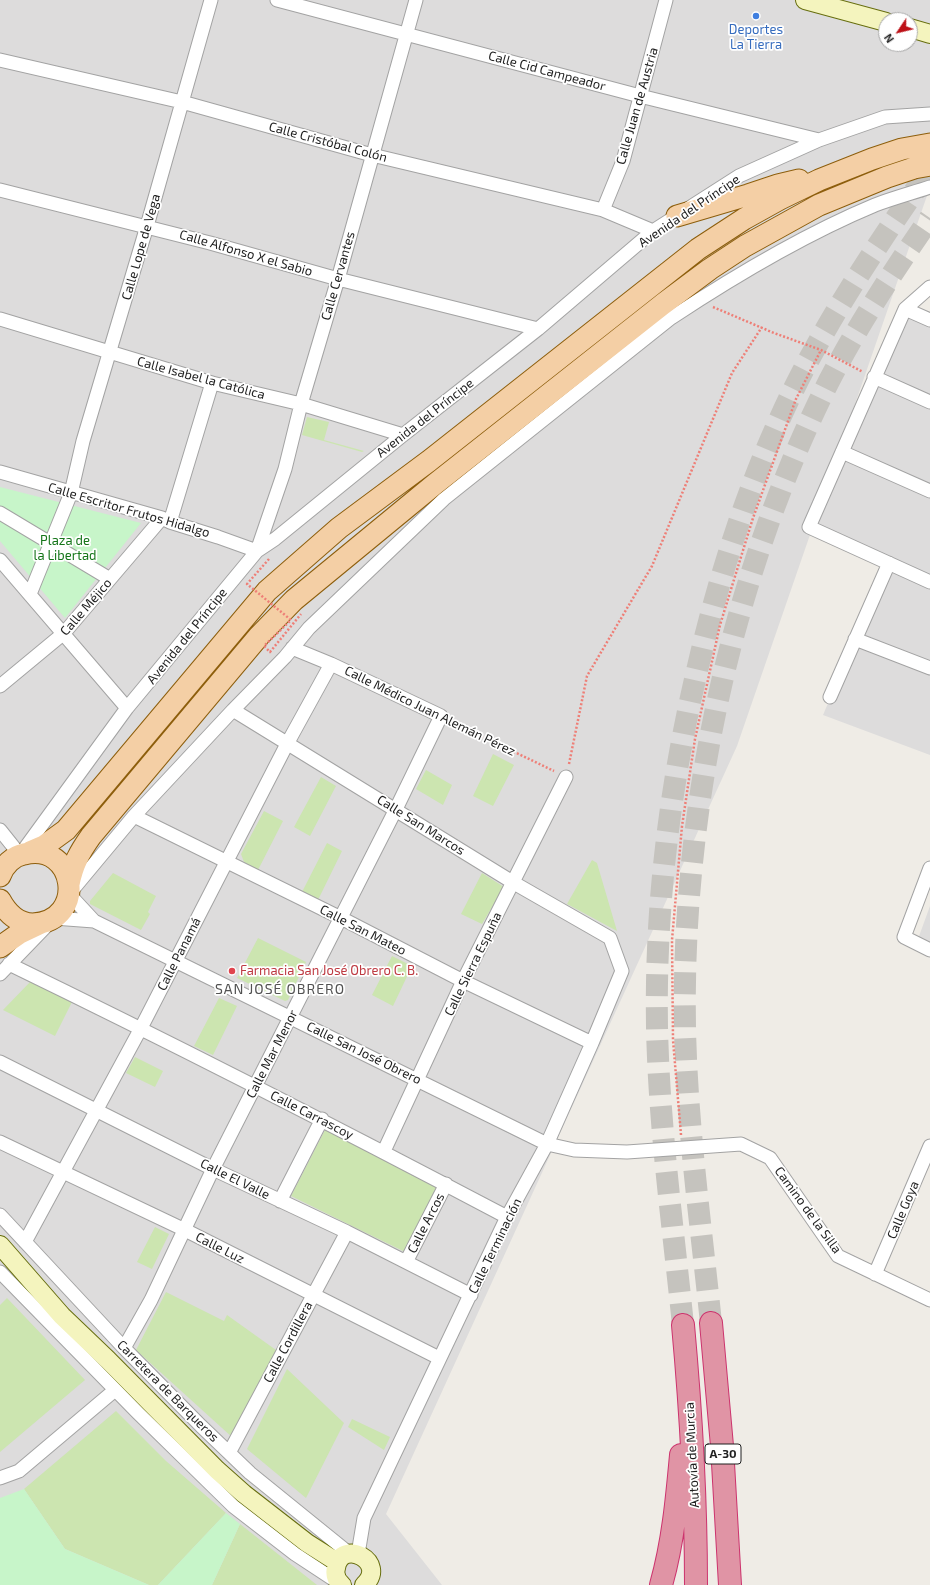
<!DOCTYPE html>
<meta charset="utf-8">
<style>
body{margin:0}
#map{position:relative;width:930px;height:1585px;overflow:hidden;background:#efece6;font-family:"Exo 2",sans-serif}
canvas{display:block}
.north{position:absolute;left:878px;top:12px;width:40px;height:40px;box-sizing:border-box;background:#fff;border:1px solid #a5a5a5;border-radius:50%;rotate:235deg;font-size:11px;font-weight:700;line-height:16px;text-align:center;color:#1f1f1f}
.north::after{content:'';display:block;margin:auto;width:14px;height:18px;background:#bd1117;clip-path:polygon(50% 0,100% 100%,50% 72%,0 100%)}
</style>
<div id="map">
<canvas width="930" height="1585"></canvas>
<div class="north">N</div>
</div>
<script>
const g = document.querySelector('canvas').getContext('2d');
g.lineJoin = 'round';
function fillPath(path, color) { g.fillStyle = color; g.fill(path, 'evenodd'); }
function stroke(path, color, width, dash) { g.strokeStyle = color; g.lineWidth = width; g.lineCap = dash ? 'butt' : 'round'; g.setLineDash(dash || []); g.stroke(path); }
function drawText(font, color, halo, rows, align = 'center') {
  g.font = font + ' "Exo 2",sans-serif'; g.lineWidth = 3.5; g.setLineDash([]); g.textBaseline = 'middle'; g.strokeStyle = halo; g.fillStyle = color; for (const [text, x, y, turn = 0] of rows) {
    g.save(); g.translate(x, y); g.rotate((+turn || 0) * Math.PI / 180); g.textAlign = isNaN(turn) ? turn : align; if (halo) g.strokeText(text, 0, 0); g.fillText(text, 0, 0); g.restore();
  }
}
fillPath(new Path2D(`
 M 0,0 L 930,0 L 930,187 L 827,485 L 905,309 L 930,320 L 930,755 L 823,715 L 888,563 L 812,529 L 737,746 L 386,1514 L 442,1585 L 0,1585 ZM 886,20 L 910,20 L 910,44 L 886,44 Z
 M 930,906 L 930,945 L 918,939 Z`), '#dddcdc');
fillPath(new Path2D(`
 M 307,417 L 329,422 L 324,440 L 364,451 L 362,452 L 302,435 Z
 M 493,754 L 514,765 L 493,806 L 473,796 Z
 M 426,770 L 452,785 L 443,805 L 416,789 Z
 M 321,777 L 336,786 L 310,836 L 294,827 Z
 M 264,811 L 283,821 L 258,870 L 244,862 L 241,854 Z
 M 327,843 L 342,851 L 318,900 L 302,892 Z
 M 592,860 L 597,863 L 617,931 L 567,904 Z
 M 113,873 L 156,896 L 148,912 L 150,914 L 141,930 L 90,904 L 90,901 Z
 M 482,873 L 504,887 L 482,924 L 461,914 Z
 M 258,938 L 306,962 L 288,1000 L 285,1001 L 237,978 Z
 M 392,956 L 412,966 L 393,1006 L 372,995 Z
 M 31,981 L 72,1002 L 55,1036 L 3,1010 Z
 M 219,998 L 237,1006 L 213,1055 L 194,1046 Z
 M 135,1057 L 163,1071 L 155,1087 L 126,1073 Z
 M 326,1128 L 437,1186 L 405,1252 L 291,1196 Z
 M 155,1227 L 169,1234 L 152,1269 L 137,1262 Z
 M 166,1292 L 224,1321 L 227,1315 L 276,1350 L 233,1438 L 136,1350 Z
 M 7,1298 L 85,1380 L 0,1452 L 0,1305 Z
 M 287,1369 L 344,1423 L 306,1498 L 247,1449 Z
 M 116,1411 L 166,1461 L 226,1513 L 158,1585 L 149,1585 L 65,1549 L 24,1489 Z
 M 352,1419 L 390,1437 L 384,1450 L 348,1427 Z
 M 240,1524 L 317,1585 L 212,1585 Z`), '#cce5b0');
fillPath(new Path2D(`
 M 0,487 L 141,523 L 65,618 L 0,541 Z
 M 24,1489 L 65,1549 L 149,1585 L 0,1585 L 0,1498 Z
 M 226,1513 L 240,1524 L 212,1585 L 158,1585 Z`), '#c7f5c9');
stroke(new Path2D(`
 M 711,1323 C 701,1225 687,1127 685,1028 C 681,810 731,576 829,381 C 858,325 894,270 930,218
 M 683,1325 C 673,1226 659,1127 657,1027 C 655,909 669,791 696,675 C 720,569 755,462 806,365 C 842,297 886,232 930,169`), '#c5c3be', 22, [22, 11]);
const street = new Path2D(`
 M 277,0 L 640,96 L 819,140
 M 0,60 L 182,102 L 372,155 L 603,210 L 653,231
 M 930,187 C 912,193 893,198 875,205 C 803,235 736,275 671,318 L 444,499 L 309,628 L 285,657 L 233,710 L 134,816 L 69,894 L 94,921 L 547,1144 L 574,1150 L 627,1152 L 741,1144 L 770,1158 L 838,1256 L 930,1300
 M 0,190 L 210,243 L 338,279 L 538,329
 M 603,210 L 623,161 L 666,0
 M 930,287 L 905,309 L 809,527 L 930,582
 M 905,309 L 930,320
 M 0,319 L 212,383 L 301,404 L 403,435
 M 874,377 L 930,402
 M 842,452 L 930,491
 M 0,472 L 162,518 L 170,522 L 218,537 L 257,551 L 285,469 L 301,404 L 338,279 L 416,0
 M 0,513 L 110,579
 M 170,522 L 212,383
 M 0,560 L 127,708
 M 30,594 L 71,493 L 83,441 L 147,226 L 211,0
 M 855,639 L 930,668
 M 0,686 L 64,633 L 162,518
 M 830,697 L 889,563
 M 233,710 L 514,883 L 610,938 L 622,971 L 592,1043 L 547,1144 L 507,1217 L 364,1518 L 358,1554
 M 134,816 L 341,918 L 463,981 L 592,1043
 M 0,830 L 20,855 L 127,708 L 257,551 L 275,539 L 403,435 L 538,329 L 653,231 L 739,176 L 819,140 L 885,117 L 930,114
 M 930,868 L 904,937 L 930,950
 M 9,964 C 176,1045 342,1130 507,1217
 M 0,974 L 54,918 L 94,921
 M 0,1062 L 213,1169 L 347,1232 L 471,1295
 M 0,1142 L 185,1230 L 439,1358
 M 384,1151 L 463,981 L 566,777
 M 280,1201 L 322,1119
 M 0,1215 L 124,1348 L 201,1426 L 250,1473 L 350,1554
 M 25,1242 L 141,1028 L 287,744 L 331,664
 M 406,1262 L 446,1184
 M 0,1272 L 138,1413 L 233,1506 L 295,1554 L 339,1583
 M 875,1274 L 930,1146
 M 124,1348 L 151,1300 L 213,1169 L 396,809 L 441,716 L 331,664 L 292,648
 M 229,1453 L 347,1232
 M 0,1478 L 19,1471 L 115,1390`);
const secondary = new Path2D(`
 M 805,0 L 886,22
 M 910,28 L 930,34
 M 0,1245 L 62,1316 L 108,1360 L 217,1470 L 244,1494 L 307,1543 L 337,1562
 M 342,1585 C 337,1581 334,1575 336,1568 C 341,1537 389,1562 364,1585`);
const primary = new Path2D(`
 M 677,216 L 748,195 L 778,185 L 799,180
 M 30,852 L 44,846 L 66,830 L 267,591 L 339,528 L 429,461 L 698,249 L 744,219 L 780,199 L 819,180 L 872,159 L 902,149 L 930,144
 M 0,876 C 4,865 13,856 24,854 C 76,841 88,921 33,924 C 18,924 7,913 0,900
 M 69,884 C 73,864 79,853 91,836 L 259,636 L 294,600 L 435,484 L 663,304 L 710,269 L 745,246 L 819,205 L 887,177 L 914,168 L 930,165
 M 0,947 L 20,933 L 41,923`);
const highway = new Path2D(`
 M 711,1323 L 722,1446 L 730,1585
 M 683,1325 C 691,1412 696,1498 696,1585
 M 661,1585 C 673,1543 677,1499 681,1455`);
stroke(street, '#a3a3a3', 15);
stroke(secondary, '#676e0e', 20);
stroke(primary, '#8d5e0c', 23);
stroke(highway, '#cc336d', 24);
stroke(new Path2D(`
 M 713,307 L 774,333 L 821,350 L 863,372
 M 452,722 L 554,771
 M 569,764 L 587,676 L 652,566 L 732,373 L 762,327
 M 681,1135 L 673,1040 L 672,940 L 682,826 L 695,739 L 720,625 L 753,518 L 796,399 L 821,350`), '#ee7f77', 2.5, [2, 2]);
stroke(street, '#fff', 13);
stroke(secondary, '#f4f4be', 18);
stroke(primary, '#f4cfa5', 21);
stroke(highway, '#e094a5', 22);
stroke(new Path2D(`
 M 269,559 L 247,584 L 291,620 L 264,646 L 270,652 L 301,614`), '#ee7f77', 2.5, [2, 2]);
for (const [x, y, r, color] of [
 [756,16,4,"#3f7fe0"],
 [232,971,4,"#e0444e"]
]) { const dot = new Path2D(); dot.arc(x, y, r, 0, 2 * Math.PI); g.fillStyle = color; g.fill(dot); stroke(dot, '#fff', 1.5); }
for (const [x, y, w] of [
 [723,1454,36]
]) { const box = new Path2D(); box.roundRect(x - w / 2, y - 10, w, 20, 3); g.fillStyle = '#fff'; g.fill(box); stroke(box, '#1f1f1f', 1); }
drawText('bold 12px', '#1f1f1f', null, [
 ["A-30",723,1454]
]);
drawText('13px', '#366cbe', '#fff', [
 ["Deportes",756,30],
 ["La Tierra",756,45]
]);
drawText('13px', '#1f1f1f', '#fff', [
 ["Calle Cid Campeador",547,71,15],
 ["Calle Juan de Austria",637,106,-74],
 ["Calle Cristóbal Colón",328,142,15],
 ["Avenida del Príncipe",689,211,-34],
 ["Calle Lope de Vega",141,247,-74],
 ["Calle Alfonso X el Sabio",246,253,16],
 ["Calle Cervantes",338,276,-74],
 ["Calle Isabel la Católica",201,378,15],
 ["Avenida del Príncipe",425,418,-38],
 ["Calle Escritor Frutos Hidalgo",129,510,16],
 ["Calle Méjico",86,607,-49],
 ["Avenida del Príncipe",187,636,-51],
 ["Calle Médico Juan Alemán Pérez",430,711,26],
 ["Calle San Marcos",421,825,32],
 ["Calle San Mateo",363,930,27],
 ["Calle Panamá",179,954,-63],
 ["Calle Sierra Espuña",473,964,-64],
 ["Calle San José Obrero",364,1053,26],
 ["Calle Mar Menor",272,1054,-63],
 ["Calle Carrascoy",312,1115,27],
 ["Calle El Valle",235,1179,26],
 ["Camino de la Silla",808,1210,54],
 ["Calle Goya",903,1210,-67],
 ["Calle Arcos",426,1223,-63],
 ["Calle Terminación",495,1246,-64],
 ["Calle Luz",220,1248,27],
 ["Calle Cordillera",288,1342,-62],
 ["Carretera de Barqueros",168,1391,45],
 ["Autovía de Murcia",692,1455,-93]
]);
drawText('13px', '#157519', '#fff', [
 ["Plaza de",65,541],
 ["la Libertad",65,556]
]);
drawText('13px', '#be3a42', '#fff', [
 ["Farmacia San José Obrero C. B.",240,971]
], 'left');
g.letterSpacing = '1px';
drawText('14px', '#525252', '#fff', [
 ["SAN JOSÉ OBRERO",280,989]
]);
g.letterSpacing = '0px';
</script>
